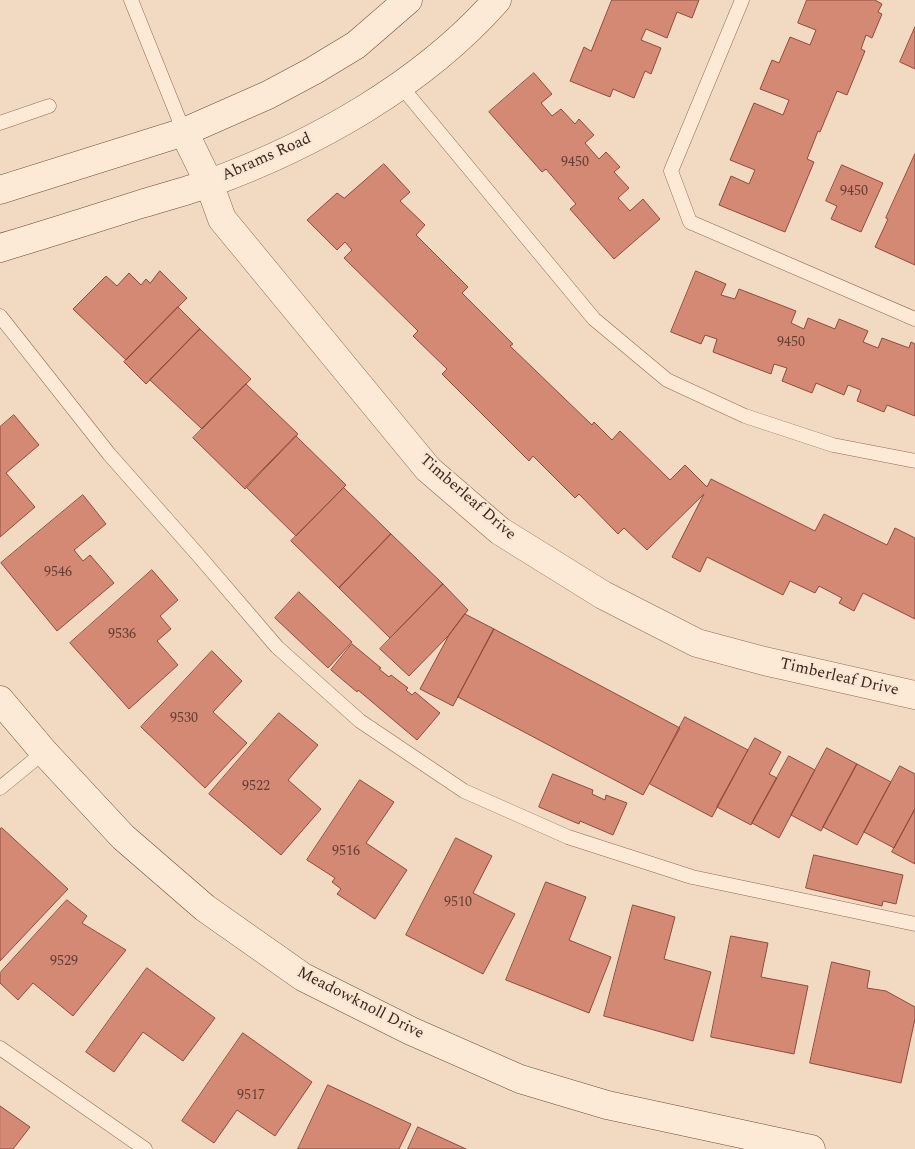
<!DOCTYPE html>
<style>
body{margin:0}
canvas{display:block;background:#f2dac2}
</style>
<canvas width="915" height="1149"></canvas>
<script>
const g = document.querySelector('canvas').getContext('2d');
g.lineJoin = 'round';
function fillPath(path, color) { g.fillStyle = color; g.fill(path, 'evenodd'); }
function stroke(path, color, width, dash) { g.strokeStyle = color; g.lineWidth = width; g.lineCap = dash ? 'butt' : 'round'; g.setLineDash(dash || []); g.stroke(path); }
function drawText(font, color, halo, rows, align = 'center') {
  g.font = font + ' Spectral,serif'; g.lineWidth = 4; g.setLineDash([]); g.textBaseline = 'middle'; g.strokeStyle = halo; g.fillStyle = color; for (const [text, x, y, turn = 0] of rows) {
    g.save(); g.translate(x, y); g.rotate((+turn || 0) * Math.PI / 180); g.textAlign = isNaN(turn) ? turn : align; if (halo) g.strokeText(text, 0, 0); g.fillText(text, 0, 0); g.restore();
  }
}
const building = new Path2D(`
 M 612,0 L 699,0 L 692,18 L 677,12 L 667,38 L 646,29 L 641,40 L 661,48 L 651,74 L 645,71 L 634,98 L 613,89 L 610,97 L 570,81 L 584,47 L 591,51 Z
 M 807,0 L 875,0 L 882,4 L 878,12 L 882,14 L 872,38 L 866,35 L 861,49 L 865,51 L 847,95 L 837,91 L 820,132 L 818,131 L 807,159 L 814,162 L 785,232 L 719,205 L 731,176 L 749,184 L 755,170 L 730,160 L 754,103 L 783,115 L 789,100 L 760,89 L 772,60 L 779,63 L 790,37 L 810,45 L 816,30 L 798,23 Z
 M 915,27 L 915,69 L 900,62 Z
 M 534,73 L 552,94 L 541,103 L 552,116 L 561,109 L 575,124 L 579,119 L 594,135 L 585,143 L 599,159 L 606,152 L 620,167 L 614,172 L 629,188 L 618,198 L 630,211 L 643,199 L 660,219 L 614,259 L 570,209 L 576,204 L 546,169 L 542,172 L 489,112 Z
 M 915,154 L 915,265 L 875,247 L 888,219 L 886,218 Z
 M 384,164 L 410,192 L 400,201 L 425,225 L 416,235 L 468,287 L 462,293 L 513,344 L 510,346 L 592,425 L 594,422 L 612,440 L 620,431 L 670,480 L 685,465 L 707,487 L 711,479 L 815,531 L 824,514 L 887,545 L 895,528 L 915,538 L 915,619 L 863,593 L 854,611 L 839,603 L 842,598 L 819,586 L 815,593 L 790,581 L 783,595 L 707,557 L 700,572 L 672,557 L 704,494 L 647,550 L 624,528 L 618,534 L 579,494 L 575,498 L 533,456 L 529,461 L 442,374 L 447,369 L 413,336 L 418,331 L 344,258 L 352,250 L 345,242 L 337,250 L 307,220 L 337,193 L 344,198 Z
 M 842,165 L 883,183 L 861,232 L 831,219 L 837,206 L 826,201 Z
 M 160,271 L 187,298 L 126,360 L 73,309 L 106,276 L 117,286 L 129,273 L 141,285 L 146,279 L 150,283 Z
 M 696,271 L 726,284 L 721,295 L 735,299 L 739,289 L 796,311 L 791,323 L 804,329 L 808,318 L 835,329 L 839,319 L 868,331 L 863,342 L 878,348 L 882,338 L 909,348 L 911,342 L 915,344 L 915,416 L 887,405 L 884,412 L 857,401 L 861,390 L 848,385 L 844,395 L 816,383 L 812,393 L 782,381 L 787,368 L 774,364 L 771,374 L 713,352 L 717,339 L 705,335 L 701,344 L 671,332 Z
 M 178,307 L 200,329 L 146,384 L 124,362 Z
 M 200,329 L 251,379 L 202,429 L 150,380 Z
 M 246,384 L 298,434 L 245,489 L 193,438 Z
 M 14,415 L 39,445 L 6,473 L 35,507 L 0,537 L 0,427 Z
 M 296,436 L 346,485 L 296,536 L 246,487 Z
 M 344,488 L 391,534 L 339,588 L 291,541 Z
 M 83,495 L 106,524 L 74,550 L 83,561 L 90,555 L 114,583 L 57,631 L 1,563 Z
 M 391,534 L 443,584 L 390,638 L 339,588 Z
 M 152,570 L 178,600 L 160,616 L 171,629 L 157,641 L 178,665 L 129,709 L 70,643 Z
 M 443,584 L 468,610 L 449,635 L 409,676 L 380,649 Z
 M 299,592 L 352,642 L 328,668 L 275,618 Z
 M 465,614 L 494,629 L 453,706 L 420,689 L 449,635 Z
 M 494,629 L 680,728 L 643,795 L 458,697 Z
 M 352,644 L 381,668 L 379,669 L 389,677 L 391,675 L 408,688 L 406,690 L 412,695 L 415,692 L 440,713 L 417,740 L 358,690 L 357,692 L 331,670 Z
 M 212,651 L 242,681 L 213,712 L 247,743 L 205,788 L 141,727 Z
 M 279,713 L 318,745 L 288,780 L 321,809 L 281,855 L 209,794 Z
 M 685,717 L 748,750 L 712,817 L 650,784 Z
 M 755,738 L 781,752 L 769,774 L 777,778 L 751,825 L 717,807 Z
 M 827,748 L 857,764 L 821,831 L 791,815 Z
 M 789,756 L 815,770 L 779,838 L 752,823 Z
 M 857,764 L 891,782 L 857,845 L 823,827 Z
 M 900,766 L 915,774 L 915,809 L 894,848 L 864,832 Z
 M 553,774 L 593,790 L 592,794 L 605,800 L 606,795 L 627,803 L 613,835 L 580,821 L 579,824 L 539,807 Z
 M 360,780 L 394,802 L 366,843 L 407,870 L 375,919 L 337,894 L 341,889 L 332,882 L 335,878 L 307,860 Z
 M 915,809 L 915,864 L 892,852 Z
 M 2,828 L 68,889 L 0,961 L 0,829 Z
 M 456,838 L 492,856 L 473,893 L 515,914 L 483,974 L 406,935 Z
 M 814,855 L 903,875 L 896,904 L 883,901 L 882,906 L 806,888 Z
 M 546,882 L 586,897 L 569,940 L 611,957 L 589,1013 L 506,980 Z
 M 67,900 L 87,916 L 82,923 L 126,950 L 73,1016 L 33,983 L 18,1000 L 0,983 L 0,973 Z
 M 633,905 L 675,917 L 664,959 L 711,972 L 693,1041 L 604,1016 Z
 M 731,936 L 768,943 L 761,977 L 808,986 L 794,1054 L 711,1037 Z
 M 832,962 L 870,971 L 867,988 L 886,991 L 915,1007 L 915,1019 L 901,1083 L 810,1063 Z
 M 147,968 L 215,1018 L 183,1061 L 143,1032 L 114,1072 L 86,1052 Z
 M 243,1033 L 312,1082 L 275,1136 L 237,1110 L 214,1143 L 182,1121 Z
 M 328,1085 L 411,1124 L 399,1149 L 298,1149 Z
 M 0,1106 L 30,1127 L 13,1149 L 0,1149 Z
 M 418,1127 L 466,1149 L 408,1149 Z`);
fillPath(building, '#d38974');
stroke(building, '#8f4b3b', 1);
const lane = new Path2D(`
 M 131,0 L 184,132
 M 742,0 L 671,171 L 690,222 L 915,319
 M 400,85 L 594,319 L 667,380 L 745,416 L 833,445 L 915,461
 M 0,123 L 49,106
 M 0,316 L 109,454 L 199,556 L 277,647 L 360,721 L 464,791 L 568,837 L 692,877 L 915,924
 M 0,788 L 44,752
 M 0,1048 L 145,1149`);
const street = new Path2D(`
 M 184,132 L 209,183 L 222,219 L 428,469 L 500,531 L 603,595 L 697,643 L 764,661 L 915,695`);
const secondary = new Path2D(`
 M 0,190 L 184,132 L 268,95 L 313,71 L 356,45 L 408,0
 M 0,248 C 47,234 94,219 141,204 C 164,197 187,191 210,183 C 314,145 423,84 497,0
 M 0,700 L 44,752 L 123,837 L 205,908 L 303,977 L 411,1031 L 520,1079 L 607,1105 L 811,1149`);
stroke(lane, '#8e6957', 15);
stroke(street, '#8e6957', 29);
stroke(secondary, '#6f4a3a', 29);
stroke(lane, '#fce9d6', 14);
stroke(street, '#fce9d6', 28);
stroke(secondary, '#fce9d6', 28);
drawText('14px', '#623f33', null, [
 ["9450",575,163],
 ["9450",854,192],
 ["9450",791,343],
 ["9546",58,573],
 ["9536",122,635],
 ["9530",184,719],
 ["9522",256,787],
 ["9516",346,852],
 ["9510",458,903],
 ["9529",64,962],
 ["9517",251,1096]
]);
drawText('16px', '#3c261d', '#f9e6d2', [
 ["Abrams Road",267,158,-24],
 ["Timberleaf Drive",467,498,41],
 ["Timberleaf Drive",839,678,13],
 ["Meadowknoll Drive",360,1004,27]
]);
</script>
